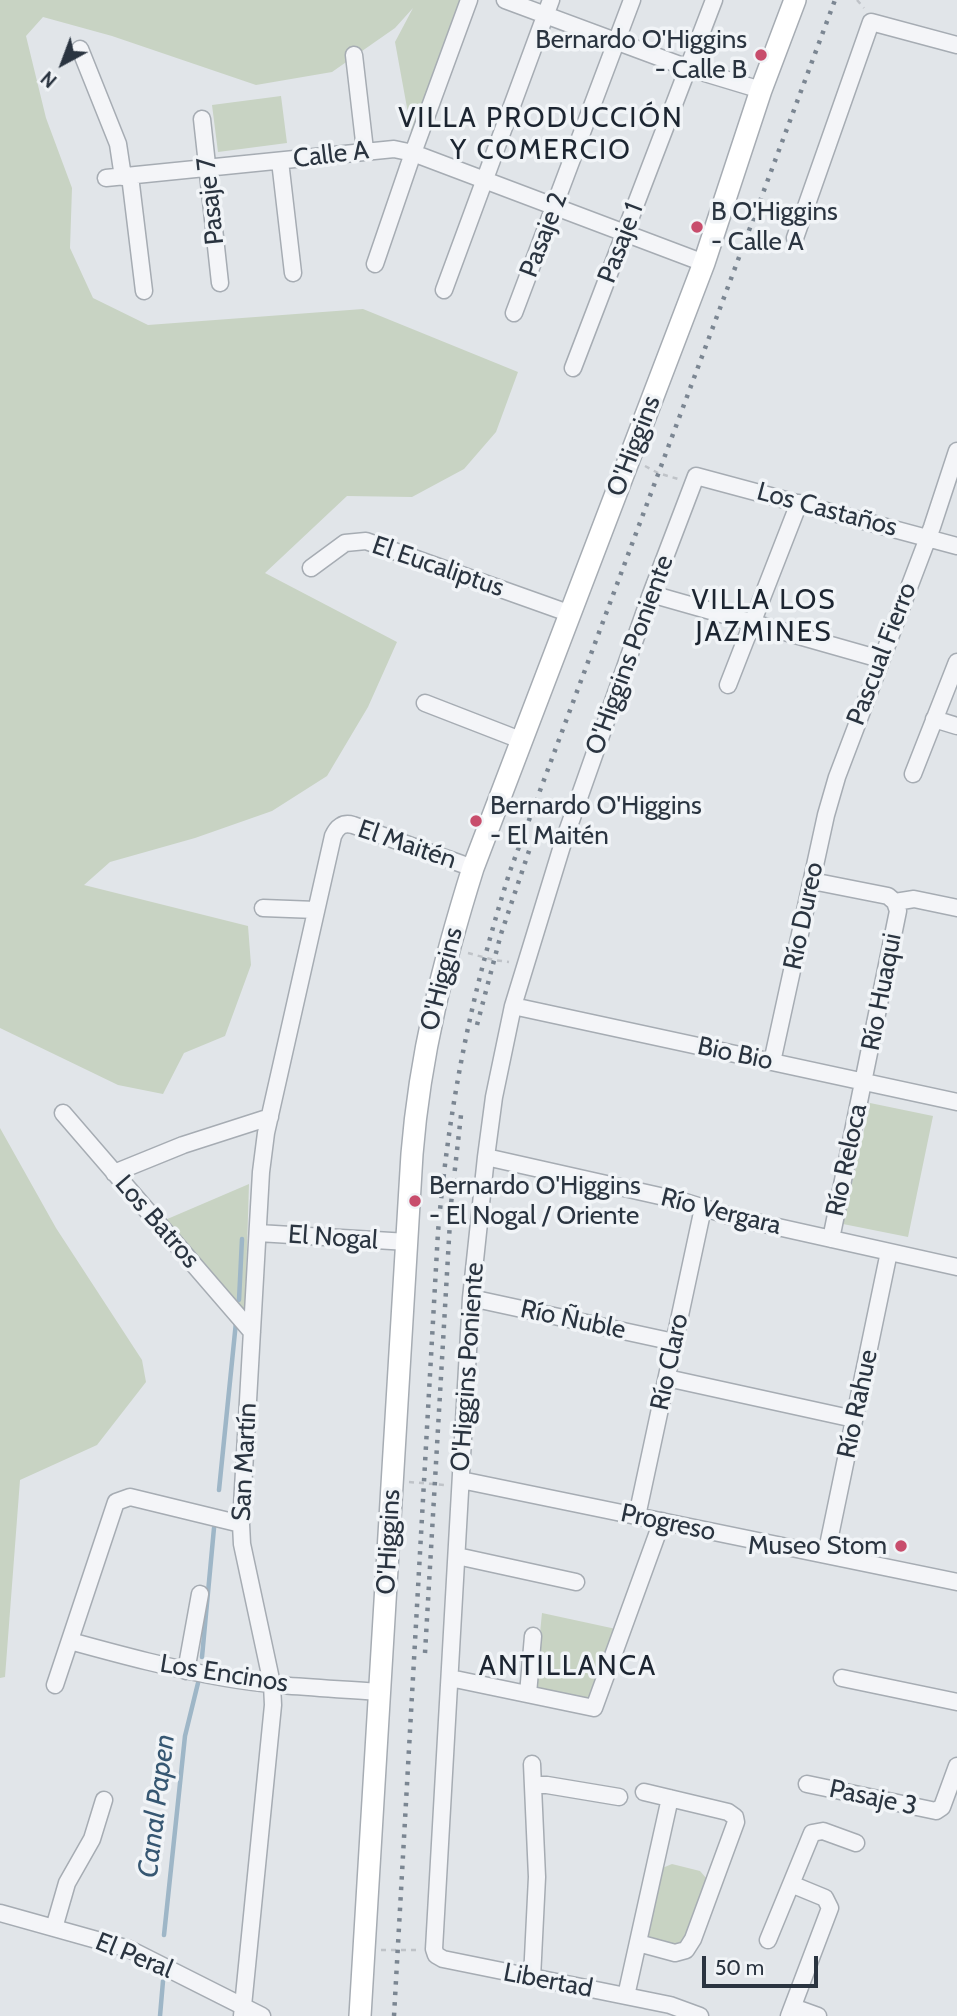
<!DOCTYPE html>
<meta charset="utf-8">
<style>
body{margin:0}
#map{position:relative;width:957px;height:2016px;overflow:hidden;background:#e1e5e9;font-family:Cabin,sans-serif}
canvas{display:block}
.north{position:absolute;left:28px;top:28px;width:70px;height:70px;-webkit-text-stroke:5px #f1f4f7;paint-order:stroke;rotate:221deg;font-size:19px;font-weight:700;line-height:28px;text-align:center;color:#2a3440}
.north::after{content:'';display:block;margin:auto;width:24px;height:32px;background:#2a3440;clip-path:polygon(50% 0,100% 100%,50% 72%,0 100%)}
.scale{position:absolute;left:702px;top:1956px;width:116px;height:32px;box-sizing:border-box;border:4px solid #2a3440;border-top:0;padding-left:9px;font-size:21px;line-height:24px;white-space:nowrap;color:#2a3440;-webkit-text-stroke:5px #f1f4f7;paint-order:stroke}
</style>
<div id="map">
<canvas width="957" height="2016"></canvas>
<div class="north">N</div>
<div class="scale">50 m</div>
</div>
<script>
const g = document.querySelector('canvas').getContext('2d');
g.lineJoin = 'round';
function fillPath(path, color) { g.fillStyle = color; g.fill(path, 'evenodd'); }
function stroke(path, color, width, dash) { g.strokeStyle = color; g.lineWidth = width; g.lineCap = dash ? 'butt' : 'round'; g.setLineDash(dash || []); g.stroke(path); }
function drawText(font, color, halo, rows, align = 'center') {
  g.font = font + ' Cabin,sans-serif'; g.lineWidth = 7; g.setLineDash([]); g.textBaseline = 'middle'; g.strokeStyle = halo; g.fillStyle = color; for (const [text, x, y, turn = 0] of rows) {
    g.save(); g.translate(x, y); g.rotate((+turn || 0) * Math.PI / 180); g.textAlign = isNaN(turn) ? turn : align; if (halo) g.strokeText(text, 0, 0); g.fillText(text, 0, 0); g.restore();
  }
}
fillPath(new Path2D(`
 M 0,0 L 461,0 L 412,135 L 395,42 L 413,8 L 395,28 L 332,72 L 256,85 L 112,36 L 43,17 L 26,36 L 46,118 L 72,188 L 70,248 L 93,298 L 148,325 L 363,309 L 518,372 L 496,432 L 464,469 L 412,497 L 347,496 L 265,573 L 397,642 L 368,707 L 327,776 L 272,811 L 195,838 L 110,862 L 84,885 L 248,926 L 251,965 L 225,1036 L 184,1053 L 163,1094 L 118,1085 L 0,1028 Z
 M 281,96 L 287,143 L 218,152 L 212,105 Z
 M 870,1103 L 933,1116 L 908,1237 L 843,1224 Z
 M 0,1128 L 56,1228 L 142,1360 L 146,1382 L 97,1445 L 20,1480 L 5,1677 L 0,1678 Z
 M 249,1184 L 245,1311 L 239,1311 L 165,1220 Z
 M 542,1613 L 616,1629 L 591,1701 L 538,1692 L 535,1684 Z
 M 672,1864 L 700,1871 L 707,1879 L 687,1937 C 677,1951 653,1946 645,1932 L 660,1869 Z`), '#c8d3c3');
stroke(new Path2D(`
 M 239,1300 L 242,1239
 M 219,1490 L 236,1322
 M 202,1657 L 214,1528
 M 164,1935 L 185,1736 L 198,1683
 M 160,2016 L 163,1981`), '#9eb6c7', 4.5);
const street = new Path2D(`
 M 505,0 L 688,68 L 761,90
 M 80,49 L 118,144 L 123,177
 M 354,55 L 365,150
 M 202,119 L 220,283
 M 280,161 L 293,273
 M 130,176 L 144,291
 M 106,178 L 394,149 L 413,153 L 704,263
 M 795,238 L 871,22 L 957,45
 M 375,264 L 413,153 L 469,0
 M 444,290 L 551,0
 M 514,313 L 632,0
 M 573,368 L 714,0
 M 311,568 L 345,543 L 366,541 L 571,614
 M 651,594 L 880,659
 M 728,685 L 799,503
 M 425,703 L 523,741
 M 934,719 L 957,726
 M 913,774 L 957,662
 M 812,881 L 888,896 L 895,902
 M 895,902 L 914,899 L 957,908
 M 263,908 L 316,910
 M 513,1006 L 957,1102
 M 772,1062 L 826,815 L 837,777 L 932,527 L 957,451
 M 63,1113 L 252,1332
 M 486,1157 L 682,1201 L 733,1217 L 957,1267
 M 114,1173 L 183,1145 L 270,1117
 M 258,1233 L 408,1242
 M 831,1239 L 898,911 L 895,902
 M 471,1298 L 674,1342
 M 667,1378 L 854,1419
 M 461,1480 L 957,1582
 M 637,1516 L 703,1208
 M 826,1555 L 889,1252
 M 457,1556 L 576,1582
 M 70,1641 C 121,1655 173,1669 226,1678 C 277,1687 329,1688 380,1692
 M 186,1671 L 200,1594
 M 450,1678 L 594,1708 L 662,1521
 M 842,1678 L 957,1702
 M 55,1685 L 116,1502 L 130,1497 L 241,1524
 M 528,1694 L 533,1636
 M 532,1764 L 537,1877 L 532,1978
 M 807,1784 L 936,1811 L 942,1807 L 957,1766
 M 533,1785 L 547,1785 L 619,1797
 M 0,1913 L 129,1949 L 262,2016
 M 54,1928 L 67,1883 L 92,1839 L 104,1800
 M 768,1940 L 812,1833 L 823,1831 L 856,1843
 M 638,1943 L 675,1953 L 686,1950 L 693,1939 L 736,1822 L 735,1817 L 728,1812 L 644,1792
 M 626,1996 L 670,1798
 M 793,2007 L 818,2016
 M 242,2016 L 273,1705 L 272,1684 L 242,1544 L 241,1524 L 261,1172 L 266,1133 L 333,836 C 337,827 343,822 353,825 L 473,868
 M 700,2016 L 670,2005 L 443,1959 L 436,1955 L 434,1949 L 471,1298 L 486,1157 L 494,1097 L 513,1006 L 562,846 L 651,594 L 696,476 L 957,546
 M 789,2016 L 830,1908 L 825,1898 L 791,1884`);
const secondary = new Path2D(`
 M 360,2016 L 412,1154 C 420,1054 443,964 473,868 L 704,263 L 761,90 L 795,0`);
stroke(street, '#a6acb3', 19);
stroke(secondary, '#a6acb3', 24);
stroke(new Path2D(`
 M 857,0 L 864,8
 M 645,466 L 658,473 L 678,479
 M 468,953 L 494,960 L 509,962
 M 409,1482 L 445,1485
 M 381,1950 L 420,1950`), '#bfc3c8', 2.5, [5, 5]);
stroke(street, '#f4f5f8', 16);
stroke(secondary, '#fff', 21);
stroke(new Path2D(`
 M 477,1025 L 501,934 L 530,848
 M 425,1653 L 451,1204 L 461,1115
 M 394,2016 L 438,1232 C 449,1104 471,994 510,871 L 835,0`), '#7b8692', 4.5, [3.5, 7]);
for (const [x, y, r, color] of [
 [761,55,7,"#c84d6c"],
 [697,227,7,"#c84d6c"],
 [476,821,7,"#c84d6c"],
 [415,1201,7,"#c84d6c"],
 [901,1546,7,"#c84d6c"]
]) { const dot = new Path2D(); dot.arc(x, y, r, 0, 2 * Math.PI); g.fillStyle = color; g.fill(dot); stroke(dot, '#f1f4f7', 2.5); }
drawText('26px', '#2a3440', '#f1f4f7', [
 ["Bernardo O'Higgins",747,40,"right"],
 ["- Calle B",747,70,"right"],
 ["B O'Higgins",711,212],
 ["- Calle A",711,242],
 ["Bernardo O'Higgins",490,806],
 ["- El Maitén",490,836],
 ["Bernardo O'Higgins",429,1186],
 ["- El Nogal / Oriente",429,1216],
 ["Museo Stom",887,1546,"right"]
], 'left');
drawText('26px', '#2a3440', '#f1f4f7', [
 ["Calle A",331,155,-7],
 ["Pasaje 7",211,201,-96],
 ["Pasaje 2",544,235,-69],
 ["Pasaje 1",621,243,-69],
 ["O'Higgins",634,446,-69],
 ["Los Castaños",827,510,15],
 ["El Eucaliptus",438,567,19],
 ["Pascual Fierro",882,654,-69],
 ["O'Higgins Poniente",630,655,-70],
 ["El Maitén",407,845,19],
 ["Río Dureo",804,916,-78],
 ["O'Higgins",442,979,-76],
 ["Río Huaqui",882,992,-79],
 ["Bio Bio",735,1054,12],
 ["Río Reloca",847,1160,-78],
 ["Río Vergara",721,1212,14],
 ["Los Batros",157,1222,49],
 ["El Nogal",333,1238,4],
 ["Río Ñuble",573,1320,12],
 ["Río Claro",670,1362,-78],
 ["O'Higgins Poniente",468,1367,-86],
 ["Río Rahue",858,1404,-78],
 ["San Martín",245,1462,-87],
 ["Progreso",668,1523,12],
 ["O'Higgins",389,1542,-87],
 ["Los Encinos",224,1674,9],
 ["Pasaje 3",873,1798,12],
 ["El Peral",134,1956,22],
 ["Libertad",548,1981,11]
]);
g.letterSpacing = '2px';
drawText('28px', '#1c2531', '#f1f4f7', [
 ["VILLA PRODUCCIÓN",541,119],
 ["Y COMERCIO",541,151],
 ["VILLA LOS",764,601],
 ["JAZMINES",764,633],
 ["ANTILLANCA",568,1667]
]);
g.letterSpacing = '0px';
drawText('italic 28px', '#365772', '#f1f4f7', [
 ["Canal Papen",157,1806,-83]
]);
</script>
